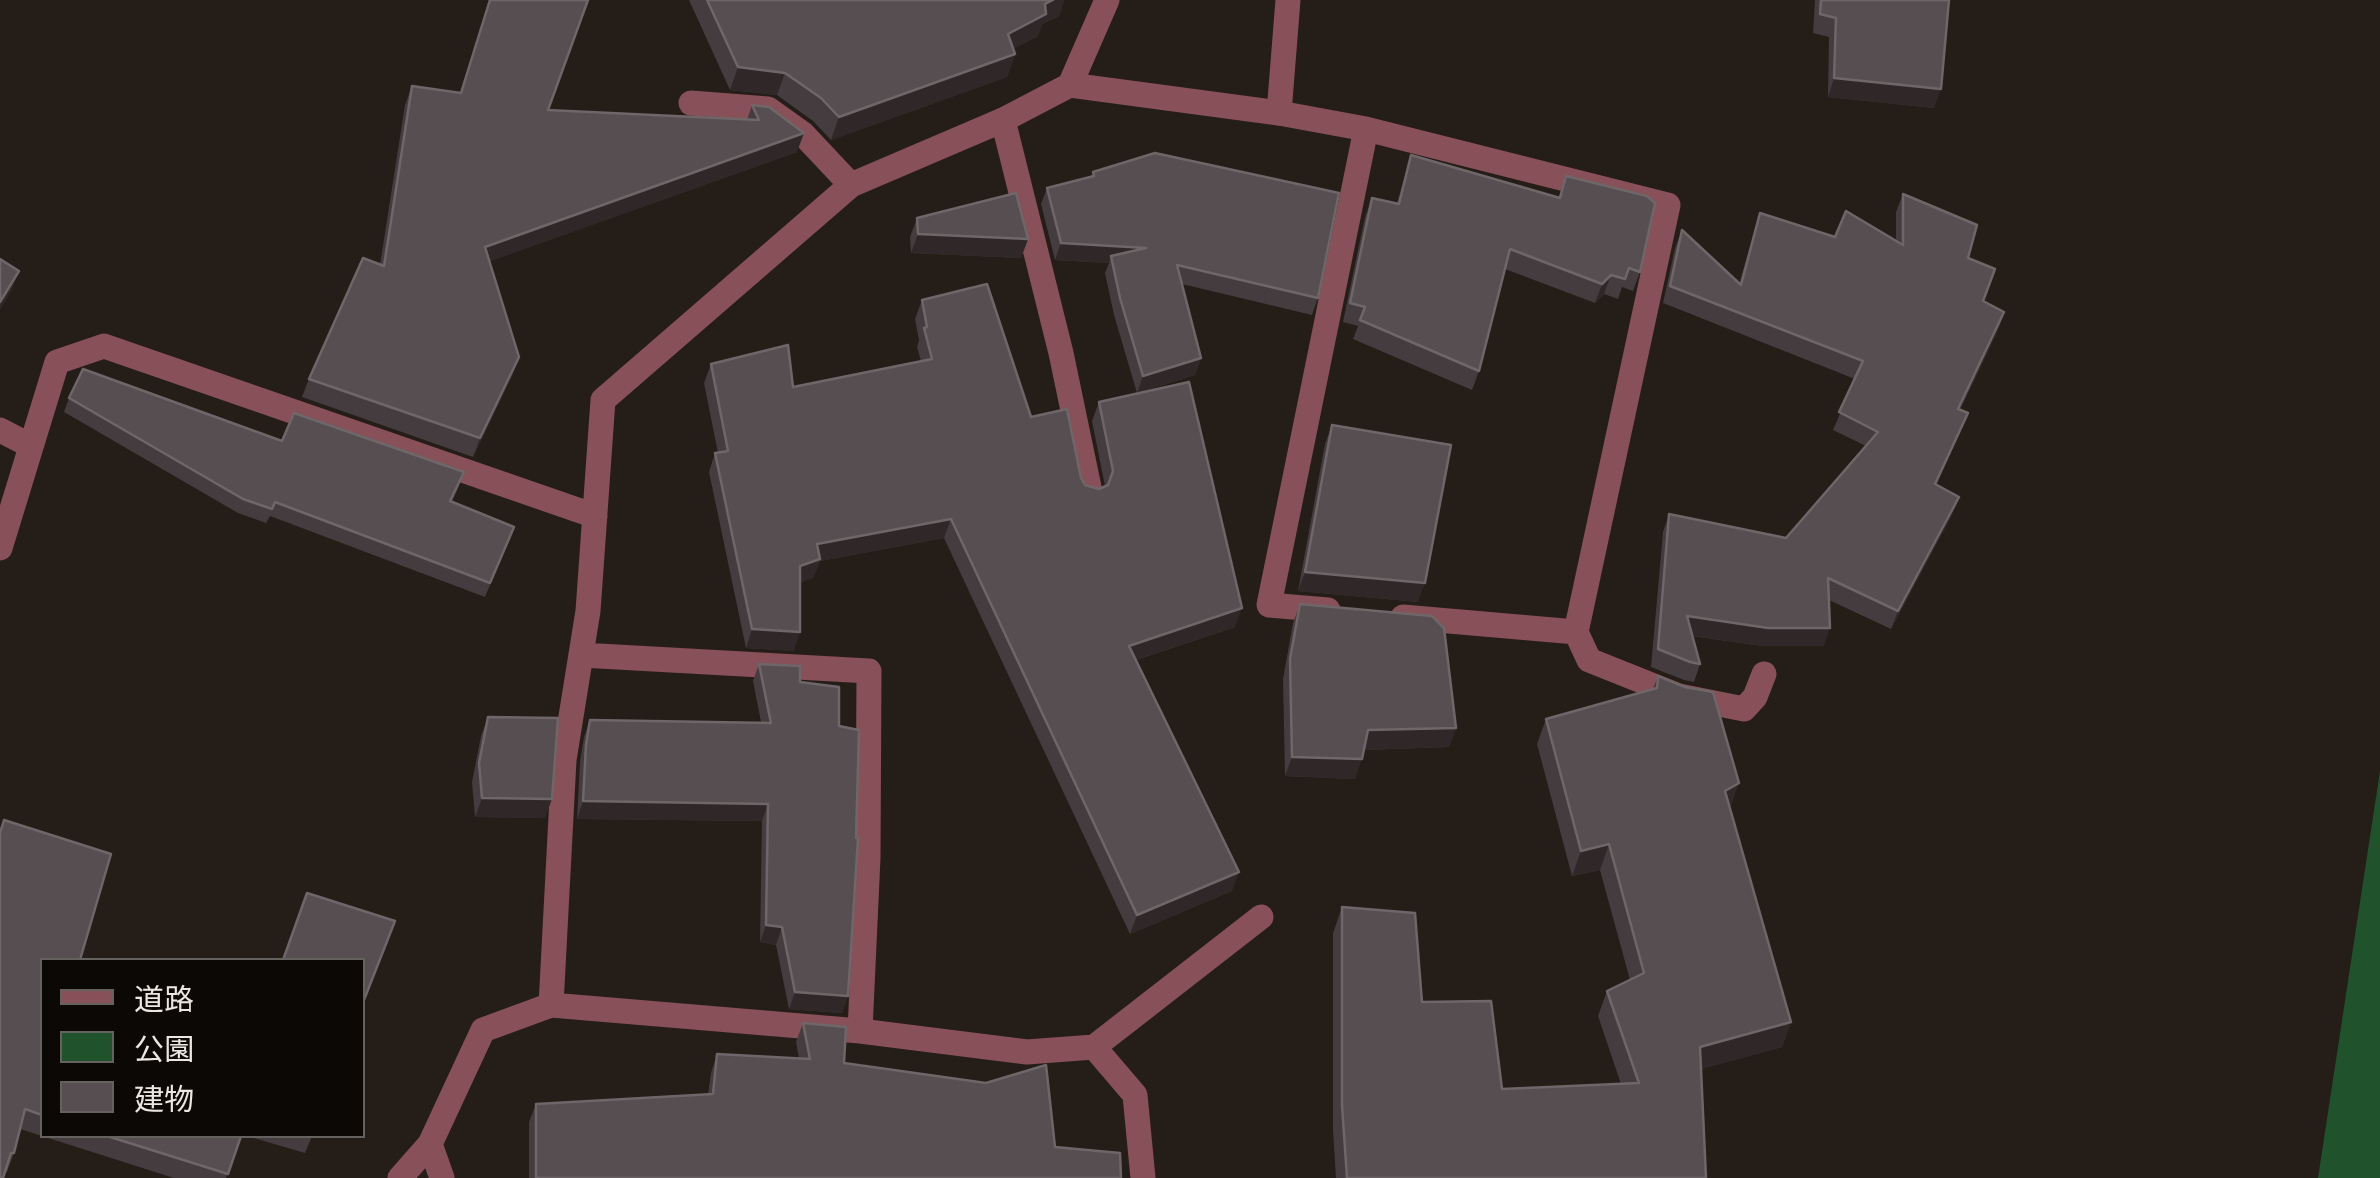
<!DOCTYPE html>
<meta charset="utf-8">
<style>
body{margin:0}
#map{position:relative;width:2380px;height:1178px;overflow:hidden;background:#251d18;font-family:"Sofia Sans Condensed","Noto Sans JP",sans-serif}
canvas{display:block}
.legend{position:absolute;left:40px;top:958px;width:325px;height:180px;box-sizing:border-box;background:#0b0806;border:2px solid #65615e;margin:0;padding:12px 18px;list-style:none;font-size:30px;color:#ece6e3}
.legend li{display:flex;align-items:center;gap:20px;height:50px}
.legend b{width:50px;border:2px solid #65615e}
</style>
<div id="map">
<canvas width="2380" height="1178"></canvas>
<ul class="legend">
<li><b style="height:12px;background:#885059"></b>道路</li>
<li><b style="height:28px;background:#20522b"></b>公園</li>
<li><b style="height:28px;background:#574e51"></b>建物</li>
</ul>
</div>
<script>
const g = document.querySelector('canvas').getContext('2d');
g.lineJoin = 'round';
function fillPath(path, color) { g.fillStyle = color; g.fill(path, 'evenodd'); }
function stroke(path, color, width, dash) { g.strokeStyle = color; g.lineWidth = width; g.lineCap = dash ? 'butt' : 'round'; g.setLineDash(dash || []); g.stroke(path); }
fillPath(new Path2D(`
 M 2380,771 L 2380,1178 L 2318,1178 Z`), '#20522b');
stroke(new Path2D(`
 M 1279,113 L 1288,0`), '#885059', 25);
stroke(new Path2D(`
 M 1070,85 L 1107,0
 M 691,103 L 768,109 L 803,134 L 851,185
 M 1003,120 L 1061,353 L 1090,492
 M 0,430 L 31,446
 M 0,548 L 57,362 L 104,346 L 595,516
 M 1328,610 L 1269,605 L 1366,129
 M 1576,632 L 1589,660 L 1679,696 L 1744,709 L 1755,697 L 1764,674
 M 581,655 L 869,671 L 868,858 L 860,1031
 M 551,1005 L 860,1031 L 1027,1052 L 1094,1047 L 1261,917
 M 1094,1047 L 1135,1095 L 1143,1178
 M 430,1144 L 442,1178
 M 400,1178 L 430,1144 L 483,1030 L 551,1005 L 564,760 L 588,611 L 603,400 L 851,185 L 1003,120 L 1070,85 L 1279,113 L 1366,129 L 1668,205 L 1576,632 L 1403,617`), '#885059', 25);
fillPath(new Path2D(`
 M 489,0 L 588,0 L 548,110 L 747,120 L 752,105 L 797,152 L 490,261 L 519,357 L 512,376 L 473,457 L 302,397 L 309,379 L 380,265 L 405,105 L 412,86 L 460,93 Z
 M 689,0 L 1064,0 L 1059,16 L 1042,24 L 1038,36 L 1013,49 L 1015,54 L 1007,77 L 831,140 L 813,121 L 777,95 L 730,90 Z
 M 1815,0 L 1949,0 L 1934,108 L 1828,97 L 1829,37 L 1813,33 Z
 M 1411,155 L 1558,198 L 1566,176 L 1640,272 L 1633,291 L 1622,287 L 1618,299 L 1604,294 L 1595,303 L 1505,269 L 1479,371 L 1472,390 L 1353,339 L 1358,326 L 1343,322 L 1365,217 L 1372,198 L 1397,203 Z
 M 1093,172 L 1318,298 L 1312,315 L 1182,284 L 1201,358 L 1195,375 L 1137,393 L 1114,315 L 1105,273 L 1109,263 L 1055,260 L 1041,204 L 1047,188 L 1091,177 Z
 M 1903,194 L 1968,258 L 1983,301 L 2004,312 L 1998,330 L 1960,410 L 1968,413 L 1937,484 L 1959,497 L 1952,515 L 1891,629 L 1829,600 L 1824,646 L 1762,646 L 1692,636 L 1700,664 L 1694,682 L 1684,680 L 1651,667 L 1663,532 L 1669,514 L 1786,538 L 1866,446 L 1833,430 L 1855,379 L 1663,303 L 1675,248 L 1682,230 L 1739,284 L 1760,213 L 1835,237 L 1896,241 L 1896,212 Z
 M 917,218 L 1028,239 L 1021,258 L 911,253 L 910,237 Z
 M 922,300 L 1031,417 L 1085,485 L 1099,489 L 1105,486 L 1092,421 L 1099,402 L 1235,627 L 1136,660 L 1232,891 L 1130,934 L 944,538 L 820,561 L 813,578 L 800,582 L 794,651 L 746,648 L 709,472 L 715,453 L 718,453 L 704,383 L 711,364 L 793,387 L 921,361 L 917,347 L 919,340 L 915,319 Z
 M 69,398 L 282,441 L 459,486 L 452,502 L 514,527 L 485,597 L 270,516 L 266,523 L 238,513 L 64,412 Z
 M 1332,425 L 1418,602 L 1298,591 L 1325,444 Z
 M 1300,604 L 1456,728 L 1449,747 L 1364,750 L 1355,779 L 1285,776 L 1283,679 L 1293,623 Z
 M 759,664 L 800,682 L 839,726 L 848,996 L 842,1013 L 789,1009 L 776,945 L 760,942 L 762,821 L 577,819 L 580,762 L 584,737 L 590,720 L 761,722 L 753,681 Z
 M 1658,676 L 1730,809 L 1791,1022 L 1782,1047 L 1701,1069 L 1706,1178 L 1336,1178 L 1333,1130 L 1333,933 L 1342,907 L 1422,1002 L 1502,1089 L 1621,1084 L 1598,1016 L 1607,991 L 1630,980 L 1600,870 L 1572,876 L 1537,744 L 1546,719 L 1653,689 Z
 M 488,717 L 545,818 L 475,817 L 472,782 L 481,736 Z
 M 42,960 L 42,1136 L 241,1136 L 226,1178 L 174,1178 L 20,1129 L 14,1153 L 7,1172 L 5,1172 Z
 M 803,1023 L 844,1063 L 1055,1147 L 1121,1178 L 529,1178 L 529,1122 L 536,1104 L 708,1095 L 711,1073 L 717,1054 L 799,1058 L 796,1042 Z
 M 247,1136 L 312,1136 L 305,1153 Z`), '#453c3f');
fillPath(new Path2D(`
 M 1053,0 L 1064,0 L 1059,16 L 1042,24 L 1038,36 L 1000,56 L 1008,34 L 1045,4 Z
 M 1015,54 L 1007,77 L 831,140 L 839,117 Z
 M 738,67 L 785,73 L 777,95 L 730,90 Z
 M 1834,78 L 1941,89 L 1934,108 L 1828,97 Z
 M 804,133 L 797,152 L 479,265 L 485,247 Z
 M 918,234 L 1028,239 L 1021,258 L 911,253 Z
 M 1061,243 L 1146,248 L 1111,256 L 1109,263 L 1055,260 Z
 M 19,271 L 12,290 L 0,310 L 0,302 Z
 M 1611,275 L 1604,294 L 1595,303 L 1602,284 Z
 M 2004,312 L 1998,330 L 1951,427 L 1958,409 Z
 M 519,357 L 512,376 L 473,457 L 480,438 Z
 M 1201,358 L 1195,375 L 1137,393 L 1143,376 Z
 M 1968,413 L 1961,431 L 1929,502 L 1935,484 Z
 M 1959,497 L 1952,515 L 1891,629 L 1898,611 Z
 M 951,519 L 944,538 L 820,561 L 813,578 L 794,585 L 800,566 L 817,544 Z
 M 1305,572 L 1425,583 L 1418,602 L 1298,591 Z
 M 1242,608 L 1235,627 L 1123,664 L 1129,646 Z
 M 1687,616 L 1830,628 L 1824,646 L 1762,646 L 1680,634 Z
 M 752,629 L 800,632 L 794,651 L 746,648 Z
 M 1456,728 L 1449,747 L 1361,750 L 1368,730 Z
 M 1292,757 L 1362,759 L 1355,779 L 1285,776 Z
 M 1739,783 L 1730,809 L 1725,791 Z
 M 482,798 L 552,799 L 545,818 L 475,817 Z
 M 583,801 L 768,804 L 762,821 L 577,819 Z
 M 1609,844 L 1600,870 L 1572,876 L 1581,851 Z
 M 1239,872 L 1232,891 L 1130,934 L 1137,915 Z
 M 766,925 L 782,927 L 776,945 L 760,942 Z
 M 795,992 L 848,996 L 842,1013 L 789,1009 Z
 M 1791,1022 L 1782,1047 L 1691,1072 L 1700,1047 Z`), '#302828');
const building = new Path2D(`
 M 490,0 L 588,0 L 548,110 L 759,120 L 752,105 L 769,107 L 804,133 L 485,247 L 519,357 L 480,438 L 309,379 L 363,258 L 384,266 L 412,86 L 461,93 Z
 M 707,0 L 1053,0 L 1045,4 L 1046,14 L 1008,34 L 1015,54 L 839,117 L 821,98 L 785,73 L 738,67 Z
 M 1821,0 L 1949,0 L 1941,89 L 1834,78 L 1836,18 L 1820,14 Z
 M 1155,153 L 1339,193 L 1318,298 L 1177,265 L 1201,358 L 1143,376 L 1120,298 L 1111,256 L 1146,248 L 1061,243 L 1047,188 L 1094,176 L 1093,172 Z
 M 1411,155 L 1560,198 L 1566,176 L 1647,196 L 1655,203 L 1640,272 L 1629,268 L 1625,279 L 1611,275 L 1602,284 L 1510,249 L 1479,371 L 1360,320 L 1365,307 L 1350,303 L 1372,198 L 1399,204 Z
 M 1016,193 L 1028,239 L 918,234 L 917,218 Z
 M 1903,194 L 1977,225 L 1968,258 L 1995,269 L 1983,301 L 2004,312 L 1958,409 L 1968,413 L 1935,484 L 1959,497 L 1898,611 L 1828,578 L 1830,628 L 1768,628 L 1687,616 L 1700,664 L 1690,662 L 1658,649 L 1669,514 L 1786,538 L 1878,432 L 1839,412 L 1863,361 L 1670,286 L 1682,230 L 1741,285 L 1760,213 L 1835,237 L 1846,211 L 1903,245 Z
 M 0,259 L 19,271 L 0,302 Z
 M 987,284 L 1031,417 L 1067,409 L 1081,478 L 1085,485 L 1099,489 L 1108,485 L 1113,471 L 1099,402 L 1189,382 L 1242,608 L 1129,646 L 1239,872 L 1137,915 L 951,519 L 817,544 L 820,559 L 800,566 L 800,632 L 752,629 L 715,453 L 728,451 L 711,364 L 788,345 L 793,387 L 932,359 L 924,328 L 927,327 L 922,300 Z
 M 83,369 L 282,441 L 294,413 L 464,472 L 450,501 L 514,527 L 490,583 L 275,502 L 272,509 L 243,499 L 69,398 Z
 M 1332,425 L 1451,445 L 1425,583 L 1305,572 Z
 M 1300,604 L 1432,616 L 1444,628 L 1456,728 L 1368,730 L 1362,759 L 1292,757 L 1290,659 Z
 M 759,664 L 800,666 L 800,682 L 839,687 L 839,726 L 859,730 L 856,838 L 858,838 L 848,996 L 795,992 L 782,927 L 766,925 L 768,804 L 583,801 L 586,745 L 590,720 L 771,723 Z
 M 1658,676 L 1685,687 L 1713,692 L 1739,783 L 1725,791 L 1791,1022 L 1700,1047 L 1706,1178 L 1347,1178 L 1342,1105 L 1342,907 L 1415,913 L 1422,1002 L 1491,1001 L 1502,1089 L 1639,1083 L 1607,991 L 1644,973 L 1609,844 L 1581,851 L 1546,719 L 1657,688 Z
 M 488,717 L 558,718 L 552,799 L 482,798 L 479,763 Z
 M 4,820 L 111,854 L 80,960 L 42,960 L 42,1115 L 25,1109 L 14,1153 L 11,1153 L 3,1178 L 0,1178 L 0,833 Z
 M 307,893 L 395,921 L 362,1005 L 362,960 L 283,960 Z
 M 803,1023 L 846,1027 L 844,1063 L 986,1083 L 1046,1065 L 1055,1147 L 1120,1153 L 1121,1178 L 536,1178 L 536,1104 L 713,1094 L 717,1054 L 810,1059 Z
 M 107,1136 L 241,1136 L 228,1174 Z`);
fillPath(building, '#574e51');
stroke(building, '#6e6668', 2.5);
</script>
